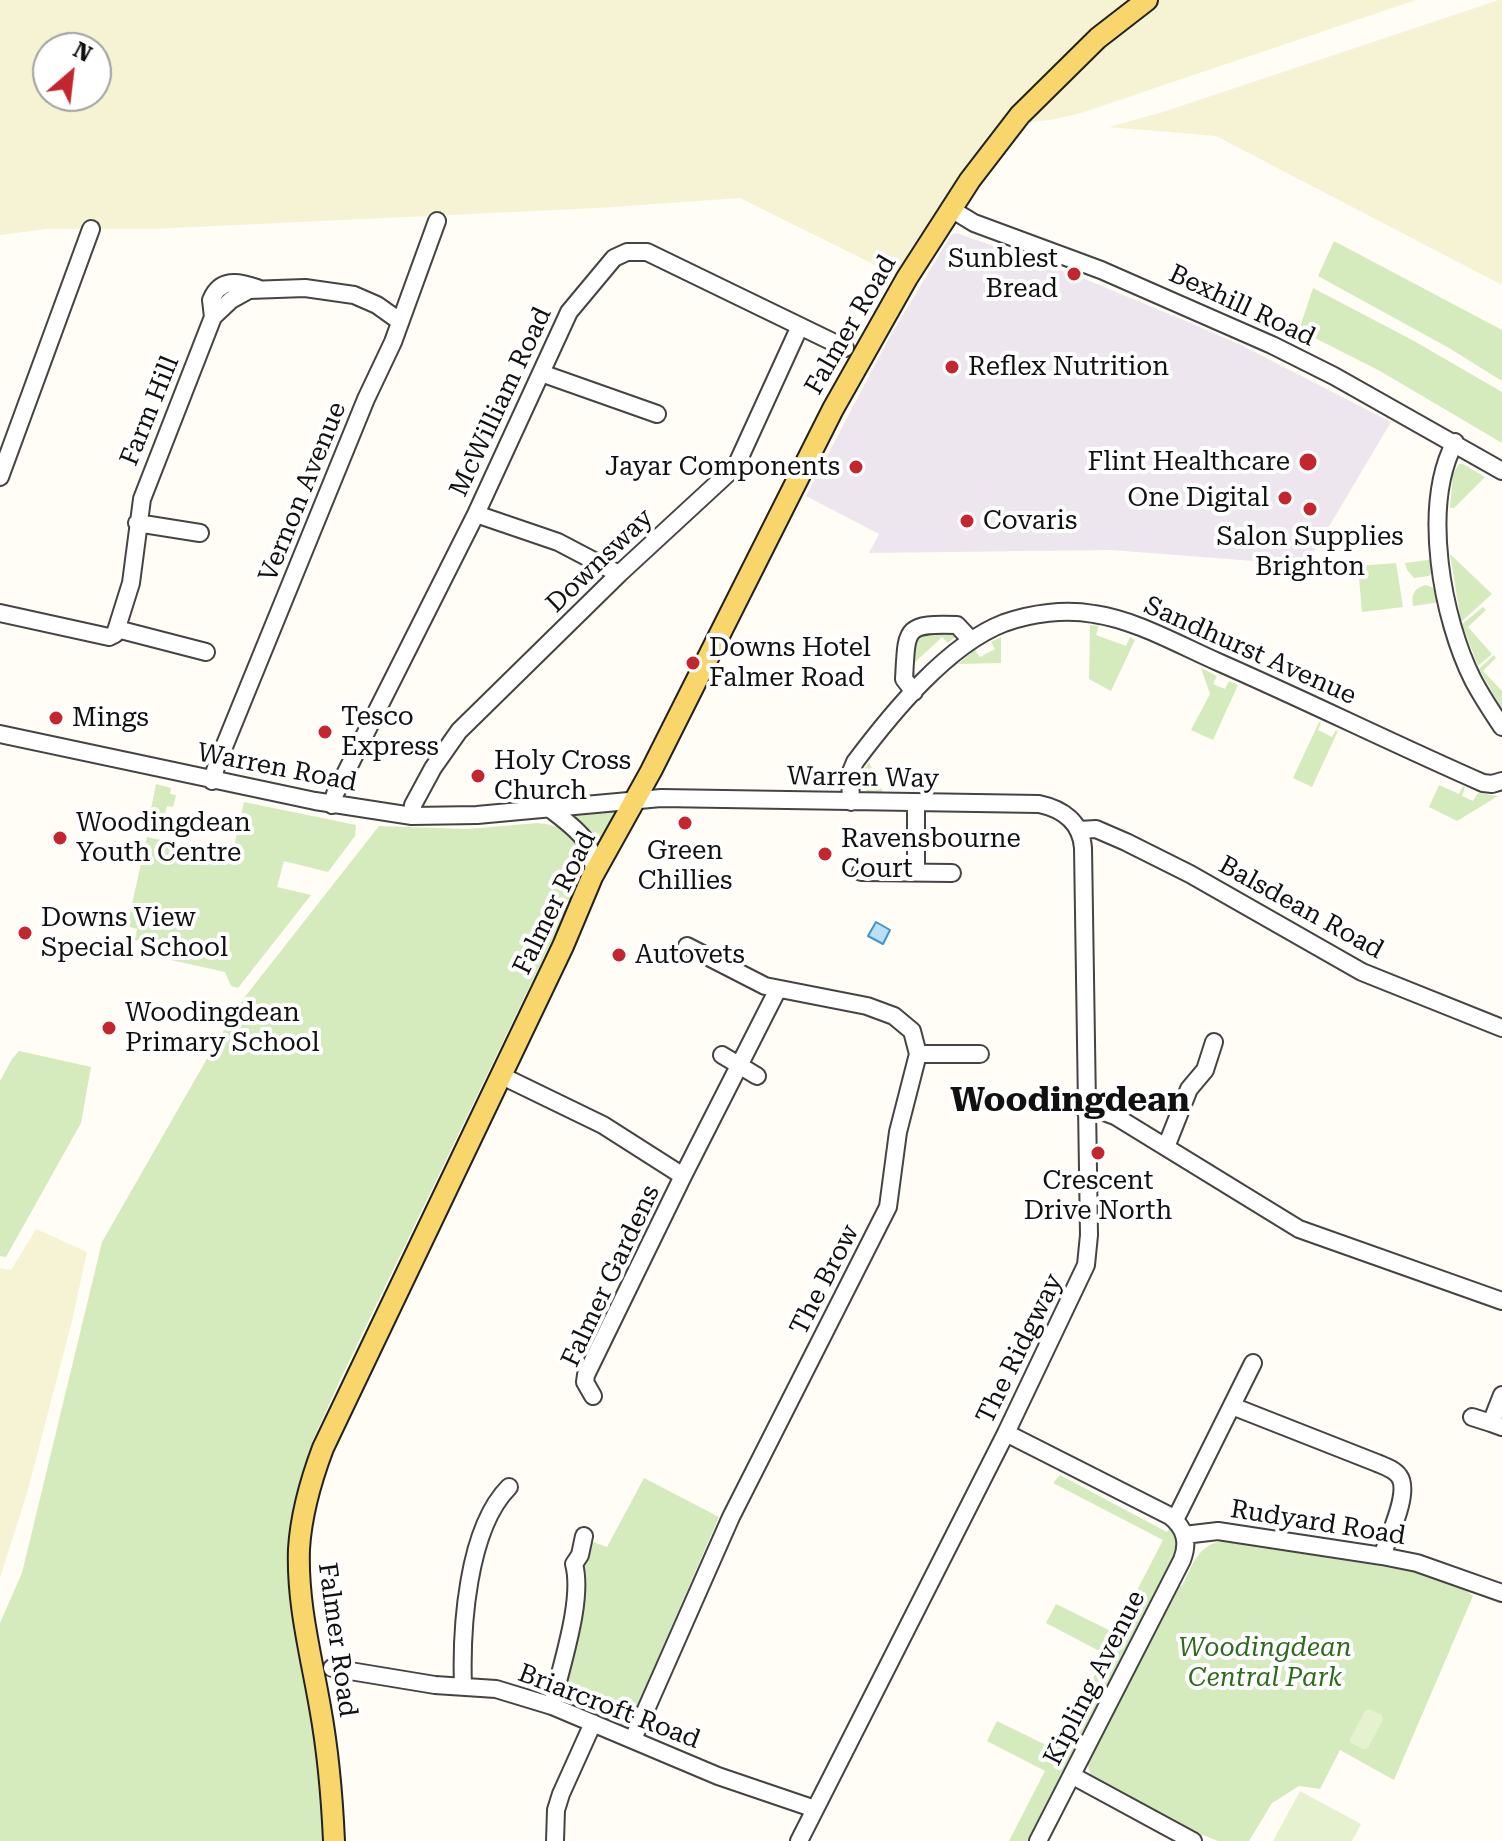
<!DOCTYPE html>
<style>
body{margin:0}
#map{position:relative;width:1502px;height:1841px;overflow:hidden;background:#fffdf5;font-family:"Roboto Serif",serif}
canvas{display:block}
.north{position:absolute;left:32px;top:32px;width:80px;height:80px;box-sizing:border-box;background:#fff;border:2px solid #a0a0a0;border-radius:50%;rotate:28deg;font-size:22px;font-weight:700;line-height:32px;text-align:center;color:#111}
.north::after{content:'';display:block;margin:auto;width:28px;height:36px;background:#c4262e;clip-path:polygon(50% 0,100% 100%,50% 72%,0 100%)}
</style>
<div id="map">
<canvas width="1502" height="1841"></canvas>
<div class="north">N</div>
</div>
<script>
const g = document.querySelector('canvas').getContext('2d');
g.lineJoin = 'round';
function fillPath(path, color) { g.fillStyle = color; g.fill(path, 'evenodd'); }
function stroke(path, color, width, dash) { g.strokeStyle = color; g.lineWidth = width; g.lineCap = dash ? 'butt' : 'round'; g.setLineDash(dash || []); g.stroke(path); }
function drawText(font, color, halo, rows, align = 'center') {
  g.font = font + ' "Roboto Serif",serif'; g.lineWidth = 8; g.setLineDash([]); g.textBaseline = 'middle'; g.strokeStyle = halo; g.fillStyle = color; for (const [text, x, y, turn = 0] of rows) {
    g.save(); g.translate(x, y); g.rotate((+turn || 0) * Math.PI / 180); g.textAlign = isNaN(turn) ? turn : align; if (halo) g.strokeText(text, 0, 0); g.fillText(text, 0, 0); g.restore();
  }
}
fillPath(new Path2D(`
 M 957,233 L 1080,277 L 1193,324 L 1243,346 L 1391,422 L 1308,562 L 1280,563 L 1111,550 L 869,553 L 879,534 L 806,496 L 889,338 L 951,235 Z`), '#eee6ef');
fillPath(new Path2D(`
 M 0,0 L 1416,0 L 1078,114 L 1050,120 L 1009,124 L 899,277 L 740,198 L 598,208 L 151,229 L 47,229 L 0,235 ZM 48,48 L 96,48 L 96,96 L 48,96 Z
 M 1499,0 L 1502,0 L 1502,285 L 1216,136 L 1109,127 L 1163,112 Z
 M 36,1229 L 87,1252 L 72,1321 L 27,1493 L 0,1578 L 0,1268 L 11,1270 Z`), '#f6f3d4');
fillPath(new Path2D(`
 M 1334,241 L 1502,330 L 1502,381 L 1449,348 L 1318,276 Z
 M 1313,288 L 1414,341 L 1502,392 L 1502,443 L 1380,371 L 1299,330 Z
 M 1459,464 L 1463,464 L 1485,477 L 1454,508 L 1450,508 L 1453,474 Z
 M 1450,554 L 1492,594 L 1461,622 Z
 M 1435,559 L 1434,570 L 1429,576 L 1414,578 L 1407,570 L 1405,563 Z
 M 1396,563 L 1403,607 L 1362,612 L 1358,566 Z
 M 1426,585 L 1436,589 L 1441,602 L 1413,606 C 1411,594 1414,588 1426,585 Z
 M 1483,607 L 1486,610 L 1468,627 L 1492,654 L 1478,666 L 1462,624 Z
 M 1090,625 L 1099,626 L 1096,635 L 1126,646 L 1130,637 L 1135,640 L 1111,691 L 1089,679 Z
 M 961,632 L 948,643 L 942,637 L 910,667 L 916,674 L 908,683 L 912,633 Z
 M 1001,637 L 1001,663 L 958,664 L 975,650 L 980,657 L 995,649 L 991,642 Z
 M 1494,655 L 1496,658 L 1483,671 L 1502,691 L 1502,709 L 1479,669 Z
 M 1201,668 L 1217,676 L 1213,684 L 1225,689 L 1229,681 L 1238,685 L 1213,740 L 1191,730 L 1210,694 Z
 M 1319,722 L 1321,723 L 1318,730 L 1332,737 L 1336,730 L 1338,731 L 1312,787 L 1293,778 Z
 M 869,762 L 884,794 L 869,793 L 861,786 L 860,776 Z
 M 156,784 L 171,788 L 170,794 L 176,795 L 173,807 L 167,806 L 164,817 L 150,814 Z
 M 1439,785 L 1459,794 L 1463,786 L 1465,787 L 1462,796 L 1473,801 L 1478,793 L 1498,796 L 1457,821 L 1429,807 Z
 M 244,802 L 356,825 L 355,836 L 328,872 L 284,861 L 277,887 L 311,895 L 238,988 L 231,986 L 225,972 L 171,960 L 173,949 L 135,940 L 137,929 L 127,926 L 147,837 L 232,855 Z
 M 621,807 L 601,852 L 572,816 L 574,814 Z
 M 537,823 C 575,825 587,850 575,883 L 578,886 L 341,1378 L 313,1440 L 301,1476 L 294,1509 L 290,1570 L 321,1767 L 319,1783 L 324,1841 L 0,1841 L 0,1623 L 22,1573 L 102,1242 L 216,1043 L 244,998 L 379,826 L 467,829 Z
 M 19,1051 L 91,1067 L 81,1123 L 6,1257 L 0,1256 L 0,1081 L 12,1059 Z
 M 1060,1475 L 1167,1532 L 1170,1527 L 1176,1541 L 1177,1551 L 1030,1841 L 1009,1841 L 1045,1771 L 987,1741 L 997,1721 L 1056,1750 L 1105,1654 L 1046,1623 L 1056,1604 L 1115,1633 L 1163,1540 L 1053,1483 Z
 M 644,1478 L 719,1517 L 626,1731 L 570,1705 L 564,1691 L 588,1540 L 607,1547 Z
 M 1223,1541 L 1411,1571 L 1463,1588 L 1473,1596 L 1394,1780 L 1340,1750 L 1320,1789 L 1299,1786 L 1272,1803 L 1249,1841 L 1218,1841 L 1180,1826 L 1091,1777 L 1087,1762 L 1178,1585 L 1182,1586 C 1192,1566 1198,1544 1223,1541 Z`), '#d5ebbd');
fillPath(new Path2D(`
 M 1369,1709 L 1382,1715 L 1383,1720 L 1368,1748 L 1363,1749 L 1351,1743 L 1350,1739 L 1365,1711 Z
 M 1300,1791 L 1361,1824 L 1352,1841 L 1273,1841 Z`), '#e6f2cf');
const water = new Path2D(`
 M 876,922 L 890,930 L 883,944 L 868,936 Z`);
fillPath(water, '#b9e0f7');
stroke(water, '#3f96cf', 2);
const minor = new Path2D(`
 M 951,209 L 974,223 L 1101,270 L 1272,345 L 1334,376 L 1502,471
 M 213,317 L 211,300 C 220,278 238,281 257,288
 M 541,373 L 657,414
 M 1455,442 C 1421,506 1442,618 1473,680 C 1482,697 1492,712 1502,727
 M 0,477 L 91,229
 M 476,514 L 558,542 L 619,574
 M 137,523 L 200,533
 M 0,613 L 109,637 L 115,634 L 131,583 L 142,499 L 213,317 L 231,300 L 249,290 L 305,288 L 354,295 L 377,305 L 398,320
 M 117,629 L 206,652
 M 914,692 L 904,679 C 907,629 903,623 957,625 L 971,640
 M 0,734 L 315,801 L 412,816 L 477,815 L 661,798 L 1039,804 C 1063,809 1081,822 1083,848 L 1089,1235 L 1086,1265 L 1006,1433 L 799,1841
 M 212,781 L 217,764 L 366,399 L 393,342 L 437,221
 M 851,802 L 850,774 L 855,762 C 891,714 947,645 1004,623 C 1032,613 1065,609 1094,614 C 1136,620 1179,645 1218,662 C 1307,701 1394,744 1483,783 L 1492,784 L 1502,781
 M 916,803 L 916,872
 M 332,805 L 335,794 L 476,514 L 569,312 L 614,258 L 627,252 L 647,252 L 845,348
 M 549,808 C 573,827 597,841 593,875
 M 412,816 L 413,805 L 433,768 L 459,731 L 619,574 L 736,466 L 800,326
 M 1079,830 L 1096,829 L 1126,842 L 1190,874 L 1362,972 L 1502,1028
 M 861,872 L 952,873
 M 918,1054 L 980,1054
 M 722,1055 L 757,1076
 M 500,1075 L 603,1125 L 683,1176
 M 1086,1112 L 1104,1112 L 1115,1116 L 1299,1229 L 1502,1301
 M 1166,1147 L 1189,1089 L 1205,1070 L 1214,1042
 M 1502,1395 L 1491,1423 L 1502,1427
 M 593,1396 L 585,1382 L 586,1375 L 683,1176 L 778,989
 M 1232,1406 L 1377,1463 C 1384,1466 1394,1469 1399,1476 C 1411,1492 1388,1538 1382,1556
 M 1472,1417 L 1491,1423
 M 1006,1433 L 1170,1516 C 1185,1528 1189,1542 1182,1560 L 1038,1841
 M 1175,1520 L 1253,1363
 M 1184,1535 L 1218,1531 L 1382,1556 L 1417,1563 L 1502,1593
 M 332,1668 L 435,1685 L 496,1689 L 552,1706 L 718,1776 L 815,1809
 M 463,1686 C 461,1629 467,1529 509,1487
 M 552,1706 C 560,1668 584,1601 574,1564 L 580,1555 L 584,1536
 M 633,1739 L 731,1517 L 888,1207 L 898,1132 L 918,1054 L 912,1031 L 894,1016 L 867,1006 L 765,986 L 687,946
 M 1073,1776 L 1193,1841
 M 555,1841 L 556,1810 L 561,1794 L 593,1723`);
const major = new Path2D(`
 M 334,1841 C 332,1796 328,1751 320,1707 C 311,1655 297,1603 299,1549 C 301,1515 311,1480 323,1448 L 563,946 L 592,877 L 651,771 L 833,409 L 907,278 L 970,180 L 1020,115 L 1098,38 L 1147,0`);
stroke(minor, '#444', 20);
stroke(major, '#222', 24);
stroke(minor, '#fff', 16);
stroke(major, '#f9d66b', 20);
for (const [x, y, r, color] of [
 [1074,274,8,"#c4262e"],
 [952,367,8,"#c4262e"],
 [1308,462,10,"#c4262e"],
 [856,467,8,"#c4262e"],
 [1285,498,8,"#c4262e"],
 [1310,509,8,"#c4262e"],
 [967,521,8,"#c4262e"],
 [693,663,8,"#c4262e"],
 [56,718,8,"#c4262e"],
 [325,732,8,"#c4262e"],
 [478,776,8,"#c4262e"],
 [685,823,8,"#c4262e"],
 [60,838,8,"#c4262e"],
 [825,854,8,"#c4262e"],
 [25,933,8,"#c4262e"],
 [619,955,8,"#c4262e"],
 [109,1028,8,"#c4262e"],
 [1098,1153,8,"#c4262e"]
]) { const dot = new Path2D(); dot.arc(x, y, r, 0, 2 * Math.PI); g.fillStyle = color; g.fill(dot); stroke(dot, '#fff', 3); }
drawText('26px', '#111', '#fff', [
 ["Sunblest",1058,259,"right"],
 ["Bread",1058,289,"right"],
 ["Reflex Nutrition",968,367],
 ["Flint Healthcare",1290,462,"right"],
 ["Jayar Components",840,467,"right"],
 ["One Digital",1269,498,"right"],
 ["Covaris",983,521],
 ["Salon Supplies",1310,537,"center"],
 ["Brighton",1310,567,"center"],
 ["Downs Hotel",709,648],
 ["Falmer Road",709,678],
 ["Tesco",341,717],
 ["Express",341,747],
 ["Mings",72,718],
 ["Holy Cross",494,761],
 ["Church",494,791],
 ["Woodingdean",76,823],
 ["Youth Centre",76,853],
 ["Ravensbourne",841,839],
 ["Court",841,869],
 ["Green",685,851,"center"],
 ["Chillies",685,881,"center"],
 ["Downs View",41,918],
 ["Special School",41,948],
 ["Autovets",635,955],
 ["Woodingdean",125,1013],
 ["Primary School",125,1043],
 ["Crescent",1098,1181,"center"],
 ["Drive North",1098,1211,"center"]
], 'left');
drawText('26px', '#111', '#fff', [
 ["Bexhill Road",1242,306,25],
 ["Falmer Road",851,325,-60],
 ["McWilliam Road",501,402,-65],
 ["Farm Hill",150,411,-68],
 ["Vernon Avenue",303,492,-68],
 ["Downsway",600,561,-44],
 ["Sandhurst Avenue",1250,651,24],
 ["Warren Road",277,768,11],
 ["Warren Way",863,778,1],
 ["Falmer Road",555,903,-64],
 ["Balsdean Road",1301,908,29],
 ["Falmer Gardens",611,1276,-65],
 ["The Brow",825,1280,-63],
 ["The Ridgway",1020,1349,-64],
 ["Rudyard Road",1318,1523,9],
 ["Falmer Road",337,1640,82],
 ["Kipling Avenue",1095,1678,-63],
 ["Briarcroft Road",609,1707,21]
]);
drawText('italic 26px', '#2f6b1f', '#fff', [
 ["Woodingdean",1265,1648],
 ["Central Park",1265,1678]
]);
drawText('bold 34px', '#111', '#fff', [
 ["Woodingdean",1070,1101]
]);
</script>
